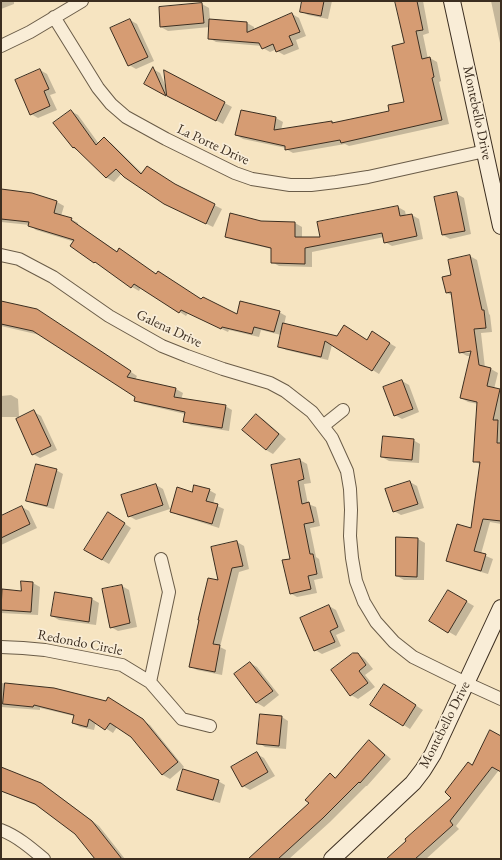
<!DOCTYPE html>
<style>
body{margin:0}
#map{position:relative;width:502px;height:860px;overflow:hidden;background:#f6e4c1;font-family:"EB Garamond",serif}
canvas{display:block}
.frame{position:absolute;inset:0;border:2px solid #3c2e20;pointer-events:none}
</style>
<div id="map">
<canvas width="502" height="860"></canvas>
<div class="frame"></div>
</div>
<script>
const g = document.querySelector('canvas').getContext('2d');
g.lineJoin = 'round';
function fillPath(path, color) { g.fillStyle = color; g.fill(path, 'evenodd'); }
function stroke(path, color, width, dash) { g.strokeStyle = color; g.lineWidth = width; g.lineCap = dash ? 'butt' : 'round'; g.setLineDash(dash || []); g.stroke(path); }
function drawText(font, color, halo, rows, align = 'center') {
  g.font = font + ' "EB Garamond",serif'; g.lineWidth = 3.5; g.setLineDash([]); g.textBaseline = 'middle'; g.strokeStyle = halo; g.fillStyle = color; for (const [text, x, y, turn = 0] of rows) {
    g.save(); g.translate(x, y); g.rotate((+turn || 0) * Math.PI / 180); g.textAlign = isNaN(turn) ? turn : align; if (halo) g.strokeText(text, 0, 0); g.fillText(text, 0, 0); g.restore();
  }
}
fillPath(new Path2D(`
 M 1,1 L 17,1 L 14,2 L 14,4 L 1,9 Z
 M 303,1 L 332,1 L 328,19 L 308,15 L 301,11 Z
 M 396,1 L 423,1 L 429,33 L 423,35 L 428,59 L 430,58 L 437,62 L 441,81 L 439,82 L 449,124 L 349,146 L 345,144 L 293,153 L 286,149 L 286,148 L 243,139 L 236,135 L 242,111 L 276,118 L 283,122 L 281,130 L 332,122 L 335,124 L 390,112 L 405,102 L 405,44 Z
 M 491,1 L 501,1 L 501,43 L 500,43 Z
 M 202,4 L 209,8 L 210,20 L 247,23 L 254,27 L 254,30 L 292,14 L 299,18 L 306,36 L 296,40 L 299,49 L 284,55 L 277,51 L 277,49 L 270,52 L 263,48 L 262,46 L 216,42 L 209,38 L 210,27 L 168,31 L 161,27 Z
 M 130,20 L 137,24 L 154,61 L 136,69 L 129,65 Z
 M 153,69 L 160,73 L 166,87 L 165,71 L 232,107 L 223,124 L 145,83 Z
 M 40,70 L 47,74 L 56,93 L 50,95 L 57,110 L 38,118 L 31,114 Z
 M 71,111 L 78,115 L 99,144 L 104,139 L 111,143 L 143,174 L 178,187 L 222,209 L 213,227 L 172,207 L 122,173 L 114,182 L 107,178 L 80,152 L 73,148 Z
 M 1,190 L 32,194 L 57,202 L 64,206 L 61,216 L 71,219 L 78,223 L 78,225 L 118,252 L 120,249 L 157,275 L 202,300 L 238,315 L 279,312 L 286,316 L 284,325 L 338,338 L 367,341 L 379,337 L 396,347 L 379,374 L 332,345 L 328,360 L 286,350 L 279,346 L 281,335 L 261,330 L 259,337 L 229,330 L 228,332 L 188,313 L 186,316 L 141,287 L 139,291 L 132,287 L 95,262 L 71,246 L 75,242 L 36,230 L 30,225 L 1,222 Z
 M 457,194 L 464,198 L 471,234 L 450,239 L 443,235 Z
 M 398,207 L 405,211 L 406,216 L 412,215 L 419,219 L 423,239 L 392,246 L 385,242 L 384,237 L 312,252 L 312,267 L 279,266 L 272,262 L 272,249 L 233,240 L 226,236 L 261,222 L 295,223 L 302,227 L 302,238 L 322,238 Z
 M 470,256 L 477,260 L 489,314 L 490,315 L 492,332 L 481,333 L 485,368 L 491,369 L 498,373 L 494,389 L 501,391 L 501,524 L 490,522 L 481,554 L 493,559 L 488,574 L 454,564 L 447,560 L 472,529 L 481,465 L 474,461 L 478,404 L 468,402 L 461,398 L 471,356 L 467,356 L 460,352 L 453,296 L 447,293 L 452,276 ZM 476,350 L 476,352 L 465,353 L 465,351 Z
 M 1,302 L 44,314 L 137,376 L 135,380 L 176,389 L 183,393 L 181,400 L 225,406 L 232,410 L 229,431 L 191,425 L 184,421 L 185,414 L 142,404 L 135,400 L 136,397 L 40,335 L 1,326 Z
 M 402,381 L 409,385 L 419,412 L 402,419 L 395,415 L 384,387 Z
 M 11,395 L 18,399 L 19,417 L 1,417 L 1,396 Z
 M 34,412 L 41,416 L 57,450 L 40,458 L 33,454 Z
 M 256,415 L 263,419 L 286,439 L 273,454 L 266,450 Z
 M 413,440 L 420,444 L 419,463 L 389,461 L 382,457 Z
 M 300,460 L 307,464 L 311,483 L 304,484 L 308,504 L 316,507 L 320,526 L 310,528 L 316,557 L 319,559 L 323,578 L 314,580 L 317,593 L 297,597 L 290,593 L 291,559 L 272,466 Z
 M 56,470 L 63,474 L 54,509 L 34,504 L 27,500 Z
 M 410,482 L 417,486 L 424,508 L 401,515 L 394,511 Z
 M 156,485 L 163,489 L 170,509 L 136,520 L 129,516 Z
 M 209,490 L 216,494 L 213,504 L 224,509 L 219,528 L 178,515 L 171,511 Z
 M 22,507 L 29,511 L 37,528 L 1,545 L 1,517 Z
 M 115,517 L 131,528 L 109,564 L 102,560 Z
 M 418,539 L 425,543 L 424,580 L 404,580 L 397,576 Z
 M 237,542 L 244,546 L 249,569 L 239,572 L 220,647 L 226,650 L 222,675 L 197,670 L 190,666 L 219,581 Z
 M 22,582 L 33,583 L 40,587 L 38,615 L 1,613 L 1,591 L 22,592 Z
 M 122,586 L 129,590 L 137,627 L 118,631 L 111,627 Z
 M 448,591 L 474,606 L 456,636 L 430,621 Z
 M 56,593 L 92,599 L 99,603 L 96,625 L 59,620 L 52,616 Z
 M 329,606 L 336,610 L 345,631 L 336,635 L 341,646 L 322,654 L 315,650 Z
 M 358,654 L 365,659 L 373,669 L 365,675 L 375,687 L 358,699 L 351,695 Z
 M 250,663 L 257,667 L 279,695 L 264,707 L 257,703 L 235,675 Z
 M 1,683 L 54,689 L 106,702 L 115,702 L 150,725 L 184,767 L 170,779 L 163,775 L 132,736 L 117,727 L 113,733 L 96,722 L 94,730 L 80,727 L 73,723 L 74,716 L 40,708 L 40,710 L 1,707 Z
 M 391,690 L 423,710 L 410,729 L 372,705 Z
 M 282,717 L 288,721 L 286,749 L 265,747 L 259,743 Z
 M 501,737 L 501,771 L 499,770 L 456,826 L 459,829 L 426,859 L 388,859 L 453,797 L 473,766 Z
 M 369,742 L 376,746 L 391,759 L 367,786 L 366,786 L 330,822 L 289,859 L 249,859 L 310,804 L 330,775 L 336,778 Z
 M 257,754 L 264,758 L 275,776 L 250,790 L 243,786 Z
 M 1,772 L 48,788 L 99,826 L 125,859 L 96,859 L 76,833 L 40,807 L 1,791 Z
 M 218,781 L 225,785 L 220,803 L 185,793 L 178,789 Z`), '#0003');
const building = new Path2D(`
 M 302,1 L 324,1 L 321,16 L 300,12 Z
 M 395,1 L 417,1 L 423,30 L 416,31 L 422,59 L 430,57 L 434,77 L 432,78 L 442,120 L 341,143 L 340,140 L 285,150 L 285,146 L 235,135 L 241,110 L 276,117 L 274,130 L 332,121 L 332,123 L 389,111 L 388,105 L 404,102 L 392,46 L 404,43 Z
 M 202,3 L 204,23 L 160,27 L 159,7 Z
 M 292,13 L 300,32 L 289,36 L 293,45 L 276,52 L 273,44 L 262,49 L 259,43 L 208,39 L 209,19 L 247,22 L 247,32 Z
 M 130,19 L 148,57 L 128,66 L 110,28 Z
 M 153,67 L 166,96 L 144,84 Z
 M 40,69 L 49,89 L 44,91 L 50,106 L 30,115 L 15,80 Z
 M 164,70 L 225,102 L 216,121 L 167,96 Z
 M 71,110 L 96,145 L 104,137 L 141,174 L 147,166 L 175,184 L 215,204 L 206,224 L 164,204 L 124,177 L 116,169 L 106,178 L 74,147 L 73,148 L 53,123 Z
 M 1,189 L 32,193 L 57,201 L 54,213 L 72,218 L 71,220 L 117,252 L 119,248 L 156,274 L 158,271 L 201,299 L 203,297 L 237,314 L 240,301 L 280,311 L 274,332 L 254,327 L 252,334 L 222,327 L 221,329 L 181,310 L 179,313 L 134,284 L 131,288 L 95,262 L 94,263 L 70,246 L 74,240 L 28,226 L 29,222 L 1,219 Z
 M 457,192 L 465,231 L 442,235 L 434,197 Z
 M 398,206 L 400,216 L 412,214 L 417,236 L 384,243 L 382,233 L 305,248 L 305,264 L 271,263 L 271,248 L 225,237 L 230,213 L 261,221 L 295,222 L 295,237 L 320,237 L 317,222 Z
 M 470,255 L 482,310 L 484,310 L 486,328 L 474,329 L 479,365 L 491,368 L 487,386 L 500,389 L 493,420 L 498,420 L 497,443 L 501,443 L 501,521 L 483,519 L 474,551 L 486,554 L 481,571 L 446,561 L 457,524 L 471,528 L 480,462 L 473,462 L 477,402 L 460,398 L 471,351 L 459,353 L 451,292 L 446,293 L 442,277 L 451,275 L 448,260 Z
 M 1,301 L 37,309 L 131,371 L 127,377 L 176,388 L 174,397 L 226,405 L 222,428 L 183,422 L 185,412 L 134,401 L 135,397 L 33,331 L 1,324 Z
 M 283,323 L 337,336 L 344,325 L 367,340 L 372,331 L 390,343 L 372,371 L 325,341 L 321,357 L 278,347 Z
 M 402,380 L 413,409 L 394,416 L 383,387 Z
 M 34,410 L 51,446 L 32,455 L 16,419 Z
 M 256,414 L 279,434 L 266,450 L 242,430 Z
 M 383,436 L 414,439 L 412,460 L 381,457 Z
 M 300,459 L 304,479 L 298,481 L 302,504 L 309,502 L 314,522 L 304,524 L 310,554 L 313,554 L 317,574 L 308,576 L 311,589 L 290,594 L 282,560 L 290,559 L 271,465 Z
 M 36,464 L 57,469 L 47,506 L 26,501 Z
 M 410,481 L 418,504 L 393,512 L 385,489 Z
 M 156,484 L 163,505 L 128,517 L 121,495 Z
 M 194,485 L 210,489 L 206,501 L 218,504 L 212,524 L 170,512 L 177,487 L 192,492 Z
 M 22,506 L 30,524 L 1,538 L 1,516 Z
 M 108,512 L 125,523 L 102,560 L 84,550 Z
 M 396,537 L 418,538 L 417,577 L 396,576 Z
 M 237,541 L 243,566 L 232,568 L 213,644 L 220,645 L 215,672 L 189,667 L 199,620 L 198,620 L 208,578 L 218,580 L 211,547 Z
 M 21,581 L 33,582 L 31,612 L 1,610 L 2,589 L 21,591 Z
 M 122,585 L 130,623 L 110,628 L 102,589 Z
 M 448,590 L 467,601 L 448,633 L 429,621 Z
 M 55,592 L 92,598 L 89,622 L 51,616 Z
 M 329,605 L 338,627 L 330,631 L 335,642 L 314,651 L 300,618 Z
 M 353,653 L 358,653 L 366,665 L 359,671 L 368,683 L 350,696 L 331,670 Z
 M 250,662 L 273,691 L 256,703 L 234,674 Z
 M 5,683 L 54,688 L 106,701 L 108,697 L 143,719 L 178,762 L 162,775 L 131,737 L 110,723 L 105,730 L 89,719 L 87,727 L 72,723 L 74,715 L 34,705 L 33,707 L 3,704 Z
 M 384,684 L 416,705 L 403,726 L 370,705 Z
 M 260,714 L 282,716 L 279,746 L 257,744 Z
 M 490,730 L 501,736 L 501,772 L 492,767 L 450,821 L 453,825 L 415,859 L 386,859 L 406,841 L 405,839 L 451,798 L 445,792 L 468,762 L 472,765 Z
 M 369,740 L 385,755 L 360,783 L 359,782 L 323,818 L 278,859 L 248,859 L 309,803 L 305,800 L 330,773 L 335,778 Z
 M 257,752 L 268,772 L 242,787 L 231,767 Z
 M 1,767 L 41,783 L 92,821 L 122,859 L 95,859 L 75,834 L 35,804 L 1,791 Z
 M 183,769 L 219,780 L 213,800 L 177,790 Z`);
fillPath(building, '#d69c73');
stroke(building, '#3c2e20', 1);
const street = new Path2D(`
 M 54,17 L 98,88 L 111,104 L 126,117 L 166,139 L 235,173 L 252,179 L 290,185 L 311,185 L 336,182 L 368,177 L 485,151
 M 1,46 L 30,32 L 82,1
 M 1,255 L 19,259 L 34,267 L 53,277 L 109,316 L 162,346 L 187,356 L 223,369 L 270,383 L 285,391 L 312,412 L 332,438 L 347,471 L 350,489 L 351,510 L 350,536 L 352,558 L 356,581 L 364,602 L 376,622 L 394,642 L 413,657 L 466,683 L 501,699
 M 323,426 L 343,410
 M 1,647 L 23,648 L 45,650 L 122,665 L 150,682 L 182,719 L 210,726
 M 150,682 L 169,592 L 161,559
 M 1,830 C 17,836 31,848 44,859`);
const secondary = new Path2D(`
 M 452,1 L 501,226
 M 332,859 L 413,783 L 423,770 L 433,754 L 501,608`);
stroke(street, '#6a5c48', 14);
stroke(secondary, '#3c2e20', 18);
stroke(street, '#f9edd7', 12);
stroke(secondary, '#f9edd7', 16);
drawText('14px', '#3c2e20', '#f9edd7', [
 ["Montebello Drive",477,113,78],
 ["La Porte Drive",213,145,25],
 ["Galena Drive",169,329,25],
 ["Redondo Circle",80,643,11],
 ["Montebello Drive",445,725,-63]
]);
</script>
